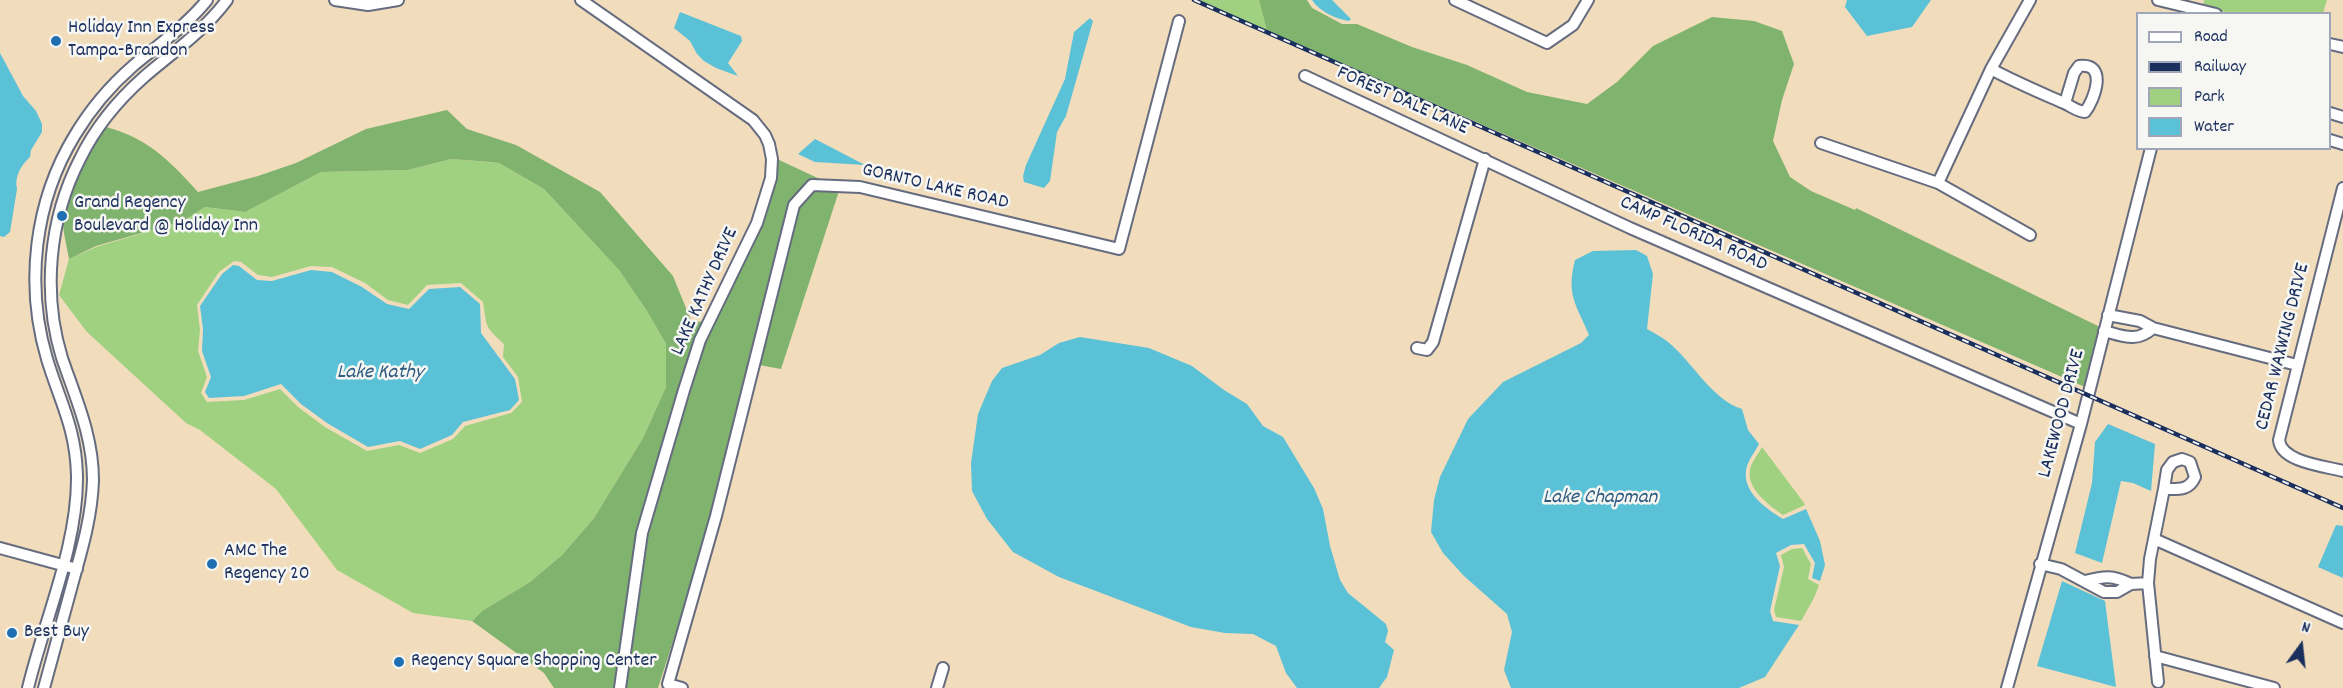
<!DOCTYPE html>
<style>
body{margin:0}
#map{position:relative;width:2343px;height:688px;overflow:hidden;background:#f1dcbc;font-family:Dekko,sans-serif}
canvas{display:block}
.legend{position:absolute;left:2136px;top:12px;width:195px;height:138px;box-sizing:border-box;background:#f6f6f2;border:2px solid #9ea6b7;margin:0;padding:8px 10px;list-style:none;font-size:18px;color:#1b2f5e}
.legend li{display:flex;align-items:center;gap:12px;height:30px}
.legend b{width:30px;border:2px solid #9ea6b7}
.north{position:absolute;left:2271px;top:616px;width:60px;height:60px;-webkit-text-stroke:4px #f6f6f2;paint-order:stroke;rotate:15deg;font-size:16px;font-weight:700;line-height:24px;text-align:center;color:#1b2f5e}
.north::after{content:'';display:block;margin:auto;width:21px;height:27px;background:#1b2f5e;clip-path:polygon(50% 0,100% 100%,50% 72%,0 100%)}
</style>
<div id="map">
<canvas width="2343" height="688"></canvas>
<ul class="legend">
<li><b style="height:8px;background:#fff"></b>Road</li>
<li><b style="height:8px;background:#1b2f5e"></b>Railway</li>
<li><b style="height:16px;background:#9fd180"></b>Park</li>
<li><b style="height:16px;background:#5ac1d7"></b>Water</li>
</ul>
<div class="north">N</div>
</div>
<script>
const g = document.querySelector('canvas').getContext('2d');
g.lineJoin = 'round';
function fillPath(path, color) { g.fillStyle = color; g.fill(path, 'evenodd'); }
function stroke(path, color, width, dash) { g.strokeStyle = color; g.lineWidth = width; g.lineCap = dash ? 'butt' : 'round'; g.setLineDash(dash || []); g.stroke(path); }
function drawText(font, color, halo, rows, align = 'center') {
  g.font = font + ' Dekko,sans-serif'; g.lineWidth = 5; g.setLineDash([]); g.textBaseline = 'middle'; g.strokeStyle = halo; g.fillStyle = color; for (const [text, x, y, turn = 0] of rows) {
    g.save(); g.translate(x, y); g.rotate((+turn || 0) * Math.PI / 180); g.textAlign = isNaN(turn) ? turn : align; if (halo) g.strokeText(text, 0, 0); g.fillText(text, 0, 0); g.restore();
  }
}
fillPath(new Path2D(`
 M 1196,0 L 1259,0 L 1267,31 Z
 M 2204,0 L 2327,0 L 2323,13 L 2230,13 L 2203,6 Z
 M 451,159 L 499,163 L 544,189 L 619,270 L 647,311 L 666,344 L 666,387 L 643,438 L 594,518 L 562,555 L 530,582 L 482,611 L 472,621 L 413,613 L 337,570 L 276,489 L 200,430 L 186,423 L 87,332 L 59,295 L 69,259 L 96,247 L 183,221 L 205,207 L 245,212 L 321,172 L 408,170 ZM 234,261 L 241,262 L 258,275 L 272,277 L 311,266 L 332,267 L 365,283 L 388,300 L 408,305 L 427,285 L 461,283 L 483,302 C 487,327 484,326 504,344 L 503,357 L 518,377 L 522,402 L 511,413 L 465,426 L 453,439 L 420,453 L 399,445 L 367,451 L 325,427 L 298,407 L 280,389 L 244,400 L 207,402 L 201,393 L 207,377 L 198,351 L 200,330 L 197,305 L 219,272 Z
 M 1762,447 L 1804,503 L 1805,505 L 1783,515 C 1769,505 1746,489 1750,469 C 1752,462 1758,454 1762,447 Z
 M 1802,548 L 1811,564 L 1808,579 L 1819,585 L 1814,598 L 1801,621 L 1776,617 L 1774,610 L 1784,567 L 1781,555 L 1792,549 Z`), '#9fd180');
fillPath(new Path2D(`
 M 1259,0 L 1307,0 L 1312,8 L 1342,24 L 1357,24 L 1412,47 L 1467,65 L 1527,92 L 1587,104 L 1617,82 L 1653,46 L 1712,17 L 1754,21 L 1782,31 L 1794,64 L 1782,100 L 1773,141 L 1790,177 L 1811,191 L 1855,210 L 1856,208 L 2100,327 L 2085,387 L 1267,31 Z
 M 447,110 L 467,129 L 516,145 L 600,192 L 673,276 L 692,323 L 703,321 L 696,339 L 634,555 L 616,688 L 554,688 L 544,673 L 472,621 L 482,611 L 530,582 L 562,555 L 594,518 L 643,438 L 666,387 L 666,344 L 647,311 L 619,270 L 544,189 L 499,163 L 490,162 L 451,159 L 408,170 L 321,172 L 245,212 L 205,207 L 183,221 L 96,246 L 69,259 C 67,246 62,229 63,217 C 66,194 91,144 106,127 C 148,138 170,161 198,192 L 258,176 L 296,163 L 366,129 Z
 M 777,159 L 824,181 L 791,201 L 711,515 L 686,605 L 681,616 L 658,688 L 625,688 L 647,534 L 655,504 L 704,342 L 765,215 L 775,179 Z
 M 813,190 L 839,191 L 781,369 L 759,365 L 798,207 Z`), '#7fb36e');
fillPath(new Path2D(`
 M 1312,0 L 1332,0 L 1351,19 L 1349,21 C 1336,19 1319,11 1312,0 Z
 M 1847,0 L 1931,0 L 1912,27 L 1867,36 L 1845,7 Z
 M 680,12 L 741,36 L 742,41 L 728,63 L 738,76 L 716,68 L 704,61 L 697,54 L 690,41 L 674,28 Z
 M 1090,18 L 1093,21 L 1066,116 L 1057,132 L 1050,181 L 1044,188 L 1024,182 L 1023,176 L 1026,165 L 1065,79 L 1074,32 Z
 M 0,53 L 23,96 L 36,111 L 42,124 L 42,132 L 31,150 L 30,157 C 21,165 14,177 17,189 L 10,232 L 4,237 L 0,236 Z
 M 815,139 L 865,165 L 815,162 L 798,154 Z
 M 1636,250 L 1647,256 L 1653,274 L 1647,329 C 1654,333 1662,337 1668,342 C 1690,359 1713,401 1742,409 L 1748,430 L 1759,444 C 1755,452 1747,461 1746,471 C 1743,493 1767,509 1783,519 L 1806,509 L 1820,541 L 1825,565 L 1820,581 L 1812,578 L 1815,563 L 1804,544 L 1791,545 L 1776,553 L 1780,566 L 1770,611 L 1773,621 L 1799,625 L 1765,677 L 1739,688 L 1511,688 L 1504,670 L 1512,632 L 1507,614 L 1464,576 L 1443,553 L 1431,532 L 1434,500 L 1440,477 L 1468,419 L 1503,382 L 1581,343 L 1589,335 C 1576,304 1566,295 1575,260 L 1593,251 Z
 M 233,265 L 239,266 L 257,280 L 272,281 L 311,270 L 332,272 L 362,287 L 387,304 L 409,309 L 429,289 L 460,287 L 480,304 L 481,333 L 515,379 L 519,400 L 510,410 L 463,422 L 452,435 L 420,449 L 400,441 L 368,447 L 327,423 L 301,404 L 281,384 L 244,396 L 209,398 L 205,392 L 211,377 L 202,351 L 203,329 L 200,306 L 222,274 Z
 M 1080,337 L 1149,348 L 1192,366 L 1224,390 L 1247,404 L 1263,426 L 1283,437 L 1314,488 L 1323,509 L 1330,546 L 1340,580 L 1348,593 L 1386,624 L 1388,631 L 1385,642 L 1394,650 L 1387,677 L 1379,688 L 1297,688 L 1286,673 L 1276,646 L 1253,634 L 1225,633 L 1191,627 L 1059,577 L 1013,552 L 987,519 L 972,491 L 971,463 L 978,414 L 992,381 L 1002,368 L 1040,355 L 1059,343 Z
 M 2108,424 L 2155,444 L 2151,491 L 2133,483 L 2121,481 L 2102,563 L 2075,553 L 2092,483 L 2095,442 Z
 M 2336,525 L 2343,526 L 2343,578 L 2318,567 Z
 M 2062,581 L 2105,601 L 2116,687 L 2037,666 Z`), '#5ac1d7');
const minor = new Path2D(`
 M 335,0 L 368,5 L 398,0
 M 581,0 L 753,120 L 765,135 L 769,144 L 772,159 L 771,178 L 757,223 L 700,340 L 684,390 L 642,533 L 620,688
 M 1455,0 L 1547,43 L 1573,25 L 1588,0
 M 2158,0 L 2216,14
 M 2330,44 L 2343,47
 M 1991,69 C 2015,82 2039,92 2064,103 C 2073,107 2076,111 2085,112 C 2095,99 2108,62 2079,66 L 2074,73 L 2065,103
 M 1305,76 L 1630,228 L 2081,424
 M 2330,113 L 2343,117
 M 2330,140 L 2343,144
 M 1821,143 L 1938,183 L 2030,235
 M 1938,183 L 1991,69 L 2030,0
 M 2343,188 L 2279,440 C 2281,462 2324,466 2343,471
 M 2108,315 L 2140,321 L 2153,328 L 2297,365
 M 2104,331 C 2123,336 2137,343 2153,328
 M 1417,348 L 1427,350 L 1433,342 L 1485,159
 M 2154,539 L 2343,623
 M 0,548 L 77,569
 M 2040,564 L 2061,569 L 2104,592 L 2117,592 L 2131,584 L 2148,583
 M 2085,581 C 2105,576 2112,575 2131,584
 M 2155,656 L 2274,688
 M 2158,682 L 2148,583 L 2150,559 L 2164,489 L 2167,470 L 2173,462 L 2182,459 L 2190,462 L 2195,477 C 2189,491 2178,489 2164,489
 M 28,688 C 44,621 78,545 77,476 C 76,428 60,402 47,359 C 25,285 34,202 75,135 C 90,110 110,86 133,66 C 158,45 186,26 207,0
 M 44,688 C 54,651 64,615 74,578 C 83,546 92,514 93,480 C 93,436 76,399 62,358 C 42,293 49,219 80,159 C 95,128 118,100 144,77 C 173,52 203,32 227,0
 M 682,688 L 668,684 L 716,516 L 794,205 L 812,185 L 860,187 L 1119,249 L 1179,21
 M 937,688 L 943,668
 M 2007,688 L 2081,424 L 2151,148`);
stroke(minor, '#666c7f', 14);
stroke(minor, '#fff', 10);
const rail = new Path2D(`
 M 1194,0 L 2343,508`);
stroke(rail, '#1b2f5e', 4.5);
stroke(rail, '#f6f6f2', 2, [7]);
for (const [x, y, r, color] of [
 [56,41,6,"#1f6fb2"],
 [62,216,6,"#1f6fb2"],
 [212,564,6,"#1f6fb2"],
 [12,633,6,"#1f6fb2"],
 [399,662,6,"#1f6fb2"]
]) { const dot = new Path2D(); dot.arc(x, y, r, 0, 2 * Math.PI); g.fillStyle = color; g.fill(dot); stroke(dot, '#f6f6f2', 2); }
drawText('20px', '#1b2f5e', '#f6f6f2', [
 ["Holiday Inn Express",68,29],
 ["Tampa-Brandon",68,52],
 ["Grand Regency",74,204],
 ["Boulevard @ Holiday Inn",74,227],
 ["AMC The",224,552],
 ["Regency 20",224,575],
 ["Best Buy",24,633],
 ["Regency Square Shopping Center",411,662]
], 'left');
drawText('20px', '#1b2f5e', '#f6f6f2', [
 ["FOREST DALE LANE",1402,102,24],
 ["GORNTO LAKE ROAD",935,188,13],
 ["CAMP FLORIDA ROAD",1693,235,24],
 ["LAKE KATHY DRIVE",706,292,-66],
 ["CEDAR WAXWING DRIVE",2284,347,-76],
 ["LAKEWOOD DRIVE",2063,414,-75]
]);
drawText('italic 21px', '#2e5b82', '#f6f6f2', [
 ["Lake Kathy",380,374],
 ["Lake Chapman",1600,499]
]);
</script>
